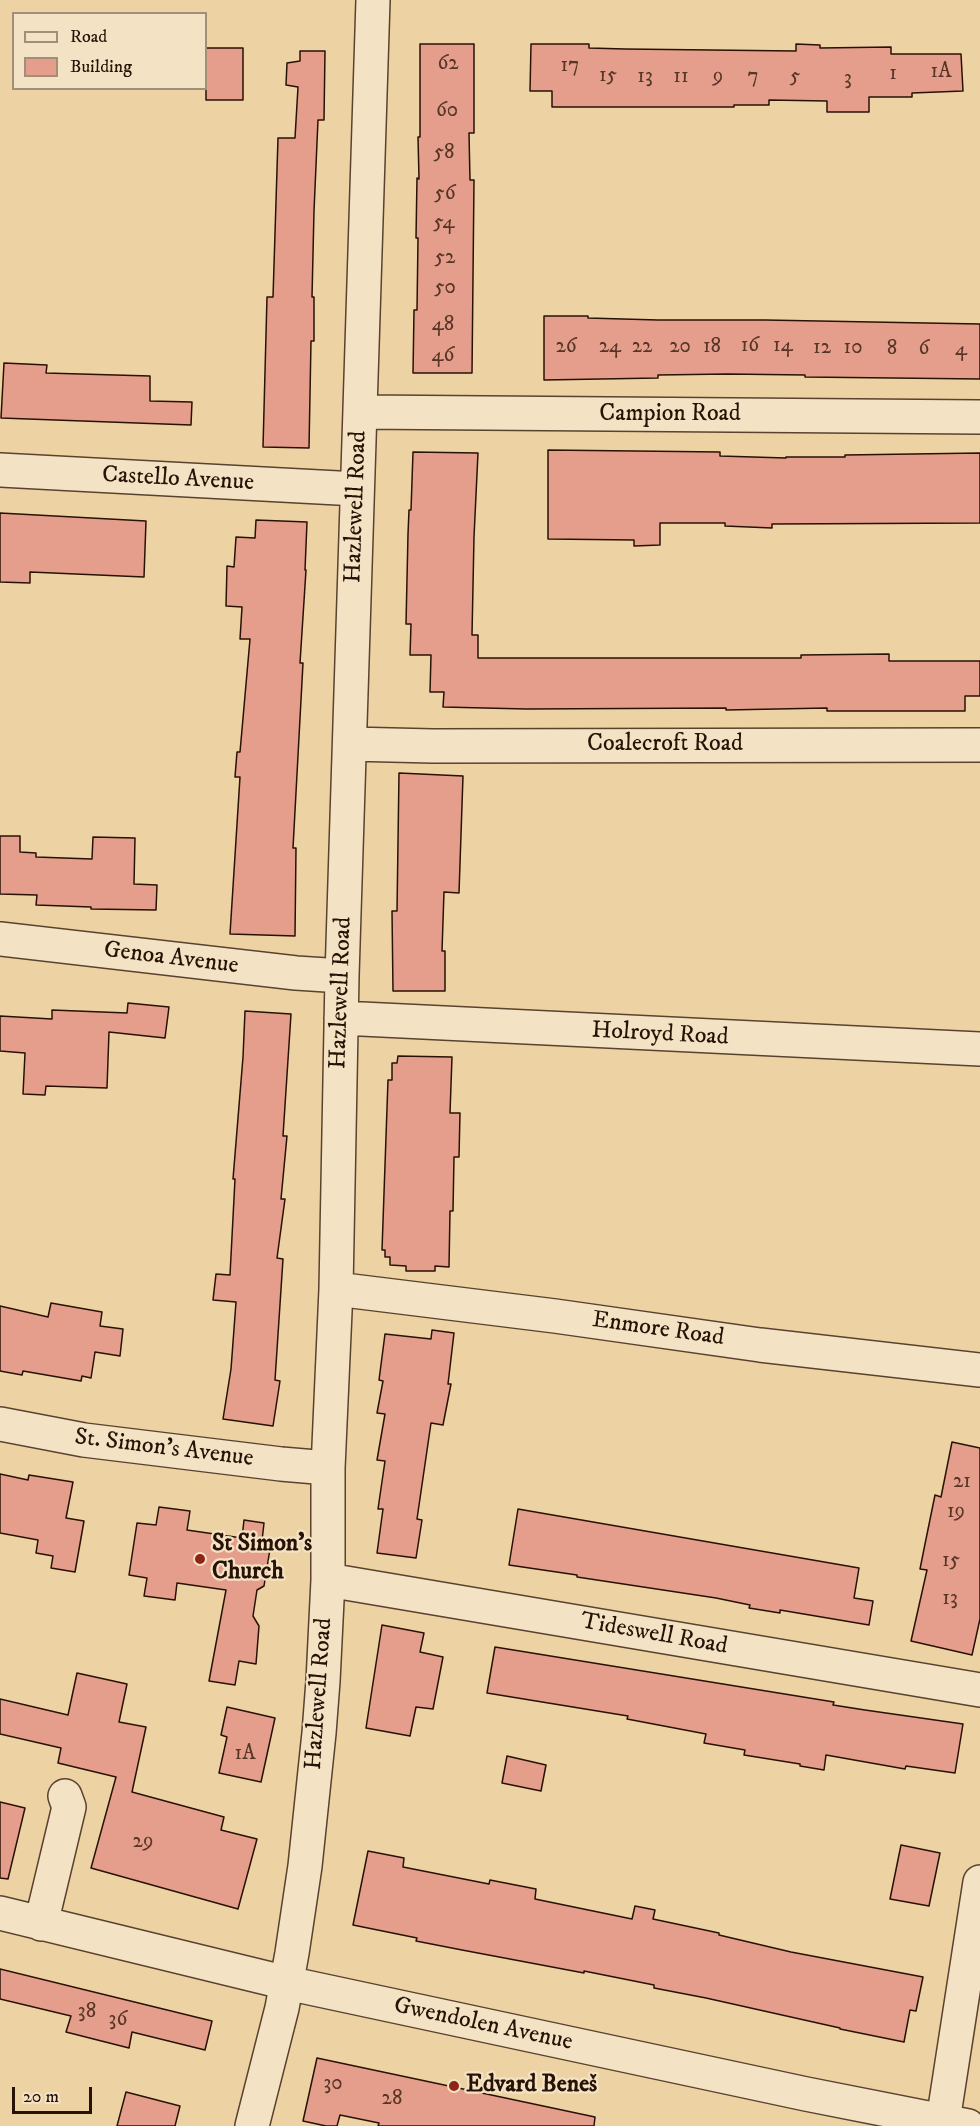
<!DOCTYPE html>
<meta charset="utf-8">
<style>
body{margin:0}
#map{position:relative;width:980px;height:2126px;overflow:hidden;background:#edd3a4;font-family:"IM FELL DW Pica",serif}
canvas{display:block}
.legend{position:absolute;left:12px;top:12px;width:195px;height:78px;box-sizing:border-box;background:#f3e2c4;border:2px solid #a28f78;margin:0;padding:8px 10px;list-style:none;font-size:18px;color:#281206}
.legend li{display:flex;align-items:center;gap:12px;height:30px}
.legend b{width:30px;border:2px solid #a28f78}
.scale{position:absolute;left:12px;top:2087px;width:80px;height:27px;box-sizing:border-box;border:3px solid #281206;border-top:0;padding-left:8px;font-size:18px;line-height:21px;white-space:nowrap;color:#281206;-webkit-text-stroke:4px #f3e2c4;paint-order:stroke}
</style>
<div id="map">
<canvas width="980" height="2126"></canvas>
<ul class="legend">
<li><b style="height:8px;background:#f3e2c4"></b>Road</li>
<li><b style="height:16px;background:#e49e8b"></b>Building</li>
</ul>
<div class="scale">20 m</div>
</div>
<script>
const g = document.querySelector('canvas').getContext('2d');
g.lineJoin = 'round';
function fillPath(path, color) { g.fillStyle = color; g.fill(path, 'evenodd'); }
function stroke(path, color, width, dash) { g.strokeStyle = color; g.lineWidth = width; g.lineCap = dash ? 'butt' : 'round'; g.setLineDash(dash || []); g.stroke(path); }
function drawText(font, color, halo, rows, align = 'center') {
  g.font = font + ' "IM FELL DW Pica",serif'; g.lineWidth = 4.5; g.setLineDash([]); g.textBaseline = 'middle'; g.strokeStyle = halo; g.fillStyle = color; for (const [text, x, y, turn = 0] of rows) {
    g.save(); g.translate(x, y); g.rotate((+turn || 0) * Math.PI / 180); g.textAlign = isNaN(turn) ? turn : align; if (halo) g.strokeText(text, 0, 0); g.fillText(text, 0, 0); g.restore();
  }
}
const building = new Path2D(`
 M 420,44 L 474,44 L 474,133 L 469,133 L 470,180 L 474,180 L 472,373 L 413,373 L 414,310 L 417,310 L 418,238 L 416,238 L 417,178 L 419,179 L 418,137 L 420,137 Z
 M 531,44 L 589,44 L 589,48 L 625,49 L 796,51 L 796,44 L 820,45 L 820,48 L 891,47 L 891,54 L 961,54 L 963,91 L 912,93 L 912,97 L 869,97 L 869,112 L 827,112 L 827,101 L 769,100 L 769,105 L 734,105 L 734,107 L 552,107 L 552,91 L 530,91 Z
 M 206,48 L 243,48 L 243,100 L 206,100 Z
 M 300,51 L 325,51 L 324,120 L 318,120 L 314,211 L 312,297 L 314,297 L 314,341 L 311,341 L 309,448 L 263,447 L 267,297 L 273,297 L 278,138 L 295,138 L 298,87 L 286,85 L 287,63 L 300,61 Z
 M 544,316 L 588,316 L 588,318 L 658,320 L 765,320 L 980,324 L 980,379 L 805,377 L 805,375 L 727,374 L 658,375 L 658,378 L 544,380 Z
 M 4,363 L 47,365 L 46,373 L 150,376 L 150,401 L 192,402 L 191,425 L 1,418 Z
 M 548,450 L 720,452 L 720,456 L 786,458 L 786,457 L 845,457 L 845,455 L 980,453 L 980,523 L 772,524 L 772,528 L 725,526 L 725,523 L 660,523 L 660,545 L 634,546 L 634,540 L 548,539 Z
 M 413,452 L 478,453 L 474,537 L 472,635 L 478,635 L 478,658 L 801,658 L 801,655 L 889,654 L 889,661 L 980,661 L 980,696 L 965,696 L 965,711 L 827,711 L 827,708 L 726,710 L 726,708 L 526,709 L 443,707 L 444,692 L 430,692 L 431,655 L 410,655 L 411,624 L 406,624 L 408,534 L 409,510 L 411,510 Z
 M 0,513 L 146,521 L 144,577 L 30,572 L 30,583 L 0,582 Z
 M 256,520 L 307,522 L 305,570 L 306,570 L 300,663 L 303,663 L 293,848 L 296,848 L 295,936 L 230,934 L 240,777 L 235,777 L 237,752 L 240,752 L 250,639 L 240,639 L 242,607 L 226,606 L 227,566 L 234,567 L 236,537 L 255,538 Z
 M 399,773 L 463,776 L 459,893 L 444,892 L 442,951 L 445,951 L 445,991 L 393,991 L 392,911 L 397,911 Z
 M 0,836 L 20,836 L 20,852 L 36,853 L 36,857 L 92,859 L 93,837 L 135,838 L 134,884 L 157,885 L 156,910 L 91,909 L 91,907 L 36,905 L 37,895 L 0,894 Z
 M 128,1003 L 169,1007 L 165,1038 L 109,1032 L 107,1088 L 46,1086 L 45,1095 L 23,1094 L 25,1053 L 0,1051 L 0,1016 L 52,1019 L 52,1010 L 127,1013 Z
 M 245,1011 L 291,1014 L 283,1136 L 287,1136 L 281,1199 L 285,1199 L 277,1258 L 283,1259 L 275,1380 L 280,1381 L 273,1426 L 223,1419 L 231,1369 L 236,1302 L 213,1300 L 216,1274 L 230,1275 L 235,1179 L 233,1179 L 243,1057 Z
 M 398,1056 L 452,1057 L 450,1113 L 460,1113 L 459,1157 L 454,1157 L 453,1211 L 450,1211 L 449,1267 L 435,1266 L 435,1271 L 406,1271 L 406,1266 L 390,1265 L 390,1257 L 385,1257 L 385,1250 L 382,1250 L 388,1080 L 392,1080 L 392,1063 L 397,1063 Z
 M 51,1303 L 102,1312 L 100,1326 L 123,1329 L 120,1356 L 95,1352 L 91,1378 L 82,1376 L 81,1381 L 23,1371 L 22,1375 L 0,1371 L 0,1306 L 48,1317 Z
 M 432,1330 L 454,1333 L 448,1384 L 451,1384 L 443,1425 L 431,1423 L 417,1519 L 422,1520 L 416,1558 L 377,1553 L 383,1509 L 378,1509 L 385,1461 L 377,1460 L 385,1414 L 377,1413 L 383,1381 L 379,1380 L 385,1334 L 431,1339 Z
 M 952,1442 L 980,1448 L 980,1619 L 972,1655 L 911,1641 L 927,1570 L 920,1569 L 925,1544 L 935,1495 L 941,1497 Z
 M 0,1474 L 28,1480 L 29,1475 L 73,1482 L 66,1518 L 84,1521 L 75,1572 L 51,1568 L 53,1556 L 36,1553 L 38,1540 L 0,1533 Z
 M 159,1507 L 190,1511 L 187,1530 L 242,1538 L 244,1520 L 264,1523 L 262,1541 L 271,1543 L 264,1586 L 257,1590 L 253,1616 L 259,1626 L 256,1664 L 239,1661 L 235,1685 L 209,1681 L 226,1590 L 177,1583 L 175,1600 L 144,1596 L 147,1578 L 129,1575 L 137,1523 L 156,1525 Z
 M 518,1509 L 859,1568 L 854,1598 L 873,1601 L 869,1625 L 780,1610 L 780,1613 L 749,1608 L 750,1605 L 716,1598 L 577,1577 L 577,1575 L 509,1565 Z
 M 382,1625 L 424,1633 L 420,1652 L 443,1657 L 433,1709 L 416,1707 L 410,1736 L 366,1728 Z
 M 495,1647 L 834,1702 L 833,1705 L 865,1710 L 963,1724 L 955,1773 L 906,1766 L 905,1769 L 826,1755 L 824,1770 L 800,1766 L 800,1764 L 744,1755 L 745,1750 L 704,1743 L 706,1734 L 627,1719 L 628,1716 L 487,1693 Z
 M 77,1673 L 127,1684 L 119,1722 L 146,1727 L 132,1792 L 224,1817 L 221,1830 L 257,1839 L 238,1909 L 91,1868 L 116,1777 L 58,1763 L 61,1748 L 0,1734 L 0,1699 L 68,1715 Z
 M 227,1707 L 275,1718 L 261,1782 L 219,1773 L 227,1737 L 221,1735 Z
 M 507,1756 L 546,1765 L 541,1791 L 502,1783 Z
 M 0,1802 L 25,1808 L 8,1879 L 0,1878 Z
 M 901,1845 L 940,1853 L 929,1906 L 890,1899 Z
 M 368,1851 L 404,1858 L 403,1867 L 489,1884 L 490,1880 L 536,1889 L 535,1899 L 632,1919 L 635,1906 L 655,1910 L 653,1919 L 719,1933 L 719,1935 L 791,1952 L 923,1977 L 916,2011 L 910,2010 L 904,2042 L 840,2029 L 840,2028 L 706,1998 L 654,1988 L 654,1985 L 584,1971 L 584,1973 L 462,1950 L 416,1941 L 417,1938 L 353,1925 Z
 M 0,1969 L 212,2021 L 205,2050 L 132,2032 L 129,2048 L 66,2032 L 71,2016 L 0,1999 Z
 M 317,2058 L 595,2117 L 594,2126 L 378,2126 L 379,2123 L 340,2115 L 337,2126 L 326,2126 L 303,2121 Z
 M 126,2092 L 180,2106 L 175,2126 L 117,2126 Z`);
fillPath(building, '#e49e8b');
stroke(building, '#281206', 1.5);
const minor = new Path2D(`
 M 361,412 L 980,417
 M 0,470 L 357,489
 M 350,744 L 433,746 L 980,745
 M 0,939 L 296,973 L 342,976
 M 341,1018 L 980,1049
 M 336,1289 L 555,1316 L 760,1345 L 980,1370
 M 0,1424 L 84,1440 L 281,1464 L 328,1468
 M 328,1580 L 980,1690
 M 0,1913 L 287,1983 L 806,2094 L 968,2126
 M 41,1924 L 69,1807 L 65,1796
 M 943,2121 L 980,1882
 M 252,2126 L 282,2008 L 292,1953 L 305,1866 L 319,1733 L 323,1681 L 328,1580 L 328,1468 L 336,1289 L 342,976 L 373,0`);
stroke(minor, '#59422e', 36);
stroke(minor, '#f3e2c4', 33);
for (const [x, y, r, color] of [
 [200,1559,6,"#8f2418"],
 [454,2086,6,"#8f2418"]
]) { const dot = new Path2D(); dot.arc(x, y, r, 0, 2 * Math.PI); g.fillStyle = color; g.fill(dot); stroke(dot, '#f3e2c4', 2); }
drawText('21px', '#573527', null, [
 ["62",448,65],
 ["17",570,67],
 ["1A",941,73],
 ["1",893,75],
 ["15",608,77],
 ["13",645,78],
 ["11",681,78],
 ["9",718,78],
 ["7",753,78],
 ["5",795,78],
 ["3",848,80],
 ["60",447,112],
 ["58",444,154],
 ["56",445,195],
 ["54",444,224],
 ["52",445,259],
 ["50",445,289],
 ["48",443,326],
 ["16",750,347],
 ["14",783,347],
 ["26",566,348],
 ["24",610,348],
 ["22",642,348],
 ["20",680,348],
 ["18",712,348],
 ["12",822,349],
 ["10",853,349],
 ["8",892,350],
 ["6",924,350],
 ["4",961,351],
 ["46",443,357],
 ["21",962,1483],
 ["19",956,1513],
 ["15",951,1562],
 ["13",950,1600],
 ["1A",245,1755],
 ["29",143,1843],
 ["38",87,2013],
 ["36",118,2021],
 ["30",333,2085],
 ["28",392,2100]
]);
drawText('24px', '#281206', '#f3e2c4', [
 ["Campion Road",670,415],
 ["Castello Avenue",178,480,3],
 ["Hazlewell Road",357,507,-88],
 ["Coalecroft Road",665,745],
 ["Genoa Avenue",171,959,7],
 ["Hazlewell Road",342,993,-88],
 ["Holroyd Road",660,1035,3],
 ["Enmore Road",658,1330,8],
 ["St. Simon's Avenue",164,1449,7],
 ["Tideswell Road",654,1635,10],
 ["Hazlewell Road",320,1694,-86],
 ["Gwendolen Avenue",483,2025,12]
]);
drawText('bold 24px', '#281206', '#f3e2c4', [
 ["St Simon's",212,1545],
 ["Church",212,1573],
 ["Edvard Beneš",466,2086]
], 'left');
</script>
